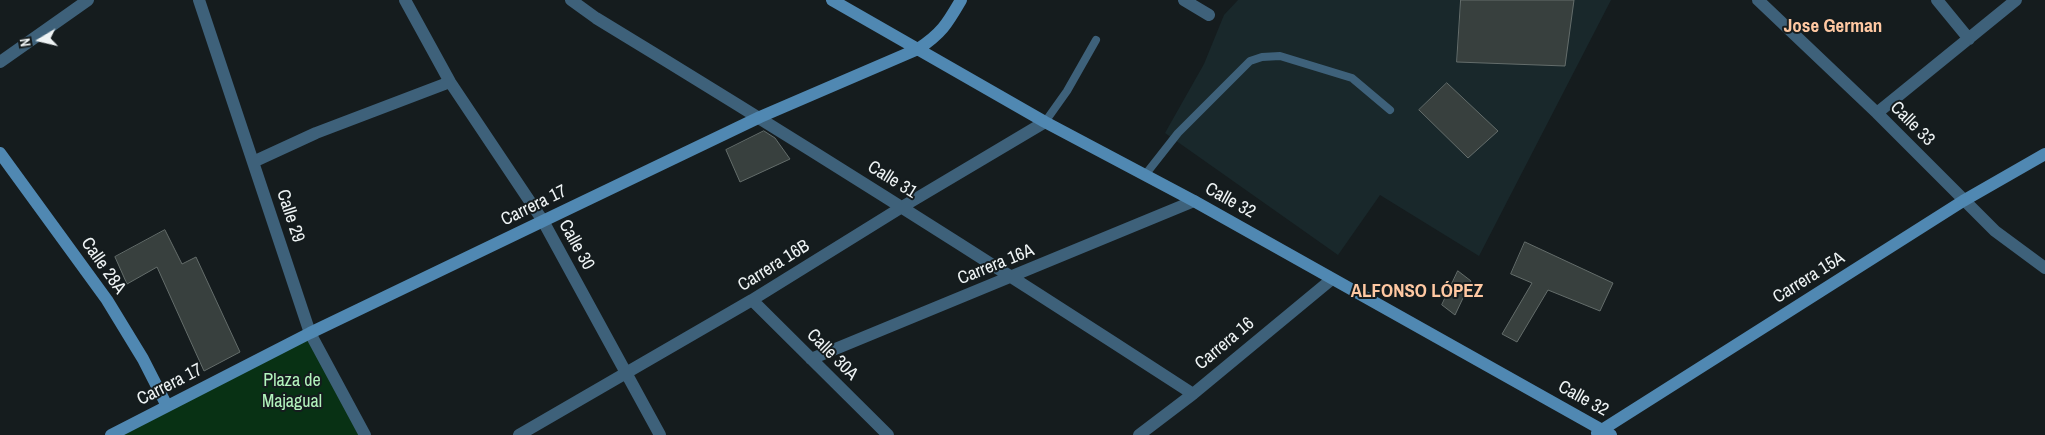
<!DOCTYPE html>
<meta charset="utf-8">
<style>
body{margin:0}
#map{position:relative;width:2045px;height:435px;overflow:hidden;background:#151c1e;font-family:"Archivo Narrow",sans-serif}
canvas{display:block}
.north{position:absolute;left:15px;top:15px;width:50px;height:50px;-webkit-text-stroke:4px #151c1e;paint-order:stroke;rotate:261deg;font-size:14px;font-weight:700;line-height:20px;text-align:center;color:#eef3f4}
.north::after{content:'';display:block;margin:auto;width:18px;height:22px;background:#eef3f4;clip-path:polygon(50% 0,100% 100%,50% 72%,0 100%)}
</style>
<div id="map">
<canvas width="2045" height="435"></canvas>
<div class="north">N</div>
</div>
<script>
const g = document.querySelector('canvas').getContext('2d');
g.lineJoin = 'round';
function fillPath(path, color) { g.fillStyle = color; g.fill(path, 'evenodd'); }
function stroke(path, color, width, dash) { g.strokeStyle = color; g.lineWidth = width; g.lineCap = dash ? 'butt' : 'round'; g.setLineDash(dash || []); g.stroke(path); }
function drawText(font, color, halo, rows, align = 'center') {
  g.font = font + ' "Archivo Narrow",sans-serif'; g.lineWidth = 4; g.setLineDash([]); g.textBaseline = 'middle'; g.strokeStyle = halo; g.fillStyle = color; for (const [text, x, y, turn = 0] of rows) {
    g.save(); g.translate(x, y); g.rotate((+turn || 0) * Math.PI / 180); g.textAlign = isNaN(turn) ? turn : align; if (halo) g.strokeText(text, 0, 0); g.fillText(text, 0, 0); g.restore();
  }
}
fillPath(new Path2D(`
 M 1238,0 L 1611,0 L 1479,256 L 1380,195 L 1338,255 L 1165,133 L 1204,64 L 1224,15 Z`), '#19282b');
fillPath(new Path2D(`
 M 310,333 L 365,435 L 112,435 Z`), '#083114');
const building = new Path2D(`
 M 1461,0 L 1574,0 L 1565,66 L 1457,62 Z
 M 1447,83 L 1498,131 L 1468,158 L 1419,110 Z
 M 764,131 L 775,138 L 790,159 L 740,182 L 726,150 Z
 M 165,230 L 182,264 L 196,257 L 240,352 L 204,371 L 157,267 L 127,284 L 115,257 Z
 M 1525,242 L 1613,283 L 1600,311 L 1548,290 L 1517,342 L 1502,334 L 1532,283 L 1511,274 Z
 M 1458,271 L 1471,281 L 1455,315 L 1442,305 Z`);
fillPath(building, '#38403e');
stroke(building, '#646d6b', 1);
stroke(new Path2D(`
 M 1045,122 L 1067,91 L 1096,40
 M 1145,175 L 1178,133 L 1250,61 L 1262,57 L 1280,56 L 1352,78 L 1390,110`), '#3e617a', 8);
stroke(new Path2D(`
 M 199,0 L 310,333 L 365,435
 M 405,0 L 450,82 L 543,221 L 660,435
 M 571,0 L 596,18 C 797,140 996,266 1193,394
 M 1184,0 L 1209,15
 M 1758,0 L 1877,113 L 1995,231 L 2045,268
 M 1937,0 L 1969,39
 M 0,62 L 88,0
 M 1877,113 L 2016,0
 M 253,162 L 316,133 L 450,82
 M 752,300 L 888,435
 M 811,359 L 1194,201
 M 519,435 L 752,300 L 902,207 L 1045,122
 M 1139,435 L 1193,394 L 1332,279`), '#3e617a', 12);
stroke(new Path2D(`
 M 832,0 L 1045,122 L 1194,201 L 1611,435
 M 0,153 L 107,300 L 143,359 L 167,406
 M 1597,433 L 1963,201 L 2045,154
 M 111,435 L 310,333 L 543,221 L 760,117 L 918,49 C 942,33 947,24 961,0`), '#5088b2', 12);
drawText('18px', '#eef3f4', '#151c1e', [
 ["Calle 33",1912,124,45],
 ["Calle 31",892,180,32],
 ["Calle 32",1230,201,29],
 ["Carrera 17",534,206,-26],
 ["Calle 29",290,216,72],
 ["Calle 30",576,245,61],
 ["Carrera 16A",996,265,-22],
 ["Calle 28A",103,266,55],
 ["Carrera 16B",774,266,-32],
 ["Carrera 15A",1809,278,-32],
 ["Carrera 16",1225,344,-40],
 ["Calle 30A",832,355,45],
 ["Carrera 17",170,385,-27],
 ["Calle 32",1583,399,29]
]);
drawText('18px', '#b3f4bd', '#151c1e', [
 ["Plaza de",292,381],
 ["Majagual",292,402]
]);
drawText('bold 19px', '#ffc8a2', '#151c1e', [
 ["Jose German",1833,27],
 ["ALFONSO LÓPEZ",1417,292]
]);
</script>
